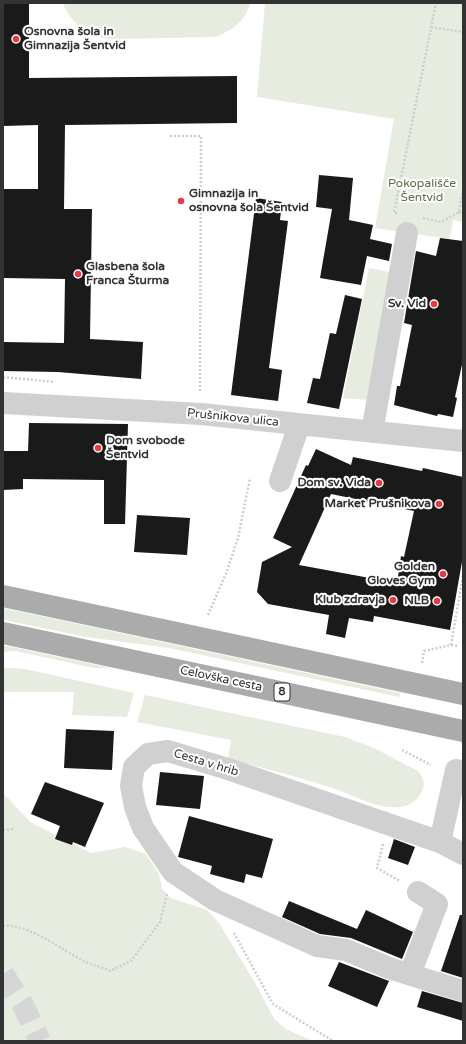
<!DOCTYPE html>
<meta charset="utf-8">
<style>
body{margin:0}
#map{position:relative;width:466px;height:1044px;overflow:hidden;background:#fff;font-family:"Varela Round",sans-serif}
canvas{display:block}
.frame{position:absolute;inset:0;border:4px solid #333;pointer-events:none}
</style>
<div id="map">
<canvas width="466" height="1044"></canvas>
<div class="frame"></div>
</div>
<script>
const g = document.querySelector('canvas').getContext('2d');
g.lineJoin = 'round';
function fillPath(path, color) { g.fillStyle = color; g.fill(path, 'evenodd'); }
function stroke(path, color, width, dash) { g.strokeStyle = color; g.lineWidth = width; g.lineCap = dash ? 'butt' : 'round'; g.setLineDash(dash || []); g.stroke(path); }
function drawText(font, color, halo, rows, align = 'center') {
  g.font = font + ' "Varela Round",sans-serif'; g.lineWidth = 4; g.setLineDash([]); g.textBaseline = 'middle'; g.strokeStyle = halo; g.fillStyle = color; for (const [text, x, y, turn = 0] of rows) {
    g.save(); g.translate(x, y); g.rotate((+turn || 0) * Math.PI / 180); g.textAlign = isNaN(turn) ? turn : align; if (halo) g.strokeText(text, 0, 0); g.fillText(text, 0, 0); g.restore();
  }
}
fillPath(new Path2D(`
 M 63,3 L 250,3 C 246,21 232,30 216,37 L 111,39 C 90,38 70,23 63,3 Z
 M 265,3 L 463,3 L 463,222 L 453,220 L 450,239 L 375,228 L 394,119 L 257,97 Z
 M 369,268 L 394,273 L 368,400 L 343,398 Z
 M 3,608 L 400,693 L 399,697 L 169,648 L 87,637 L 3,620 Z
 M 3,646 L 7,646 L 111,668 L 94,668 L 16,651 L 3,652 Z
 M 3,668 L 14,668 L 25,669 L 134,693 L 127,717 L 72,715 L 74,692 L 3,692 Z
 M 145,695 L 345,737 L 374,748 L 418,771 C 424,778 426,785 421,793 C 417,801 408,807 399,807 C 377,809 357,797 338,790 C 302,778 265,768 228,759 L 231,740 L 137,722 Z
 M 3,794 L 8,798 L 30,822 L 91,853 L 125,847 L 146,854 L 159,874 L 162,889 L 171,898 L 207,910 L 219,923 L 258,988 L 274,1019 L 286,1029 L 312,1041 L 3,1041 Z`), '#e6ecdf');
fillPath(new Path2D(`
 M 3,3 L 29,3 L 29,78 L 237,76 L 237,123 L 65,125 L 64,209 L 92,209 L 90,339 L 143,342 L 141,379 L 58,372 L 3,371 L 3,342 L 64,343 L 65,279 L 3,278 L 3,189 L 38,189 L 38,125 L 3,126 Z
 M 319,175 L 353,178 L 349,220 L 373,225 L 370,239 L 392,244 L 389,261 L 367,256 L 361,285 L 320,278 L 332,209 L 316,207 Z
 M 256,198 L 282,202 L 280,220 L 288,221 L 269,368 L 282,370 L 278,401 L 231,395 Z
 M 440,238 L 463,241 L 463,360 L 455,397 L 457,398 L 453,417 L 438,414 L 437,416 L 394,405 L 397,386 L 400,386 L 412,325 L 404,323 L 416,251 L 436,256 Z
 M 345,295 L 362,299 L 339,409 L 307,403 L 313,378 L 320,379 L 330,333 L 336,334 Z
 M 29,423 L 128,424 L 125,524 L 104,524 L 104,480 L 23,479 L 23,489 L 3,490 L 3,451 L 28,451 Z
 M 316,449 L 351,465 L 353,457 L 422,471 L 423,468 L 463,477 L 463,556 L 450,630 L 374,616 L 373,622 L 349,618 L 345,638 L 326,634 L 329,615 L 268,604 L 257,592 L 262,562 L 292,547 L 273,538 L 306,465 L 308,466 ZM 331,494 L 414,511 L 404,557 L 401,556 L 397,583 L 299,565 Z
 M 137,515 L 190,518 L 187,555 L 134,552 Z
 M 66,729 L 114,731 L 112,770 L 64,768 Z
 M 160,772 L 204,776 L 200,809 L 156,805 Z
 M 45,782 L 104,803 L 85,847 L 73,842 L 72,845 L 55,839 L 60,826 L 31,814 Z
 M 189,816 L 273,839 L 262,878 L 246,874 L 244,883 L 210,874 L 212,866 L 178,857 Z
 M 394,839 L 415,847 L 408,865 L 388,858 Z
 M 289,901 L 357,929 L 366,910 L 413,932 L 402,959 L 351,938 L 320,934 L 282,917 Z
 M 460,915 L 463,915 L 463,978 L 441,971 Z
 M 339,962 L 389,981 L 377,1007 L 328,986 Z
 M 422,991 L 463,1003 L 463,1021 L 417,1007 Z`), '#1a1a1a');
stroke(new Path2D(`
 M 3,974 L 23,1005 L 40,1041`), '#d6d6d6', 22, [22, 11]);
stroke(new Path2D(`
 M 431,27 L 463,32
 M 170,136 L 201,136 L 200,392
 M 459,212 L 463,213
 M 397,213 L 394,213 L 436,3
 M 423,218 L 441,222 L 459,212 L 463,191
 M 3,377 L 54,382
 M 208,615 L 227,571 L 238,538 L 250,478
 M 451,645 L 463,575
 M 422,663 L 424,651 L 451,645 L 459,646
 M 402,750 L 431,765
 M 3,830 L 13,829
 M 383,844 L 377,868 L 400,881
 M 3,926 C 28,923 62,950 84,961 C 92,965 101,967 110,971 L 131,961 L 160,922 L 167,894
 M 234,933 L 273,1004 L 333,1041`), '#cdcdcd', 2.5, [2, 2]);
stroke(new Path2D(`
 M 3,403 L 201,414 L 463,441
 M 372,432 L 407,233
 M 280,481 L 299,425
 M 440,842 L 456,770
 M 463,854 L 440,842 L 228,769 L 168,751 L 148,754 L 134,767 L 131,786 L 135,807 L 143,828 L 173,872 L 215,900 L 317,946 L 346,950 L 389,968 L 463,991
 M 410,974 L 437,904 L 418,892`), '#d0d0d0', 22);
stroke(new Path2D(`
 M 3,596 L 463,694
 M 3,633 L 463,731`), '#ababab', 22);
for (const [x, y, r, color] of [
 [16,39,4,"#e63946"],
 [181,201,4,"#e63946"],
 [78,274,4,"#e63946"],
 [434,304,4,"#e63946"],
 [98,448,4,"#e63946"],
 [379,483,4,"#e63946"],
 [439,504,4,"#e63946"],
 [443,574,4,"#e63946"],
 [393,600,4,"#e63946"],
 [437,601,4,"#e63946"]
]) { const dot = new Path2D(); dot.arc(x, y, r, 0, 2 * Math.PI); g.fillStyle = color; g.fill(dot); stroke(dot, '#fff', 1.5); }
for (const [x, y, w] of [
 [282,692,16]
]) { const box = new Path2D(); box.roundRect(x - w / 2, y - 9, w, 18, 3); g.fillStyle = '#fff'; g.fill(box); stroke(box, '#333', 1); }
drawText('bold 11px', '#333', null, [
 ["8",282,692]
]);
drawText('bold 12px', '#333', '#fff', [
 ["Osnovna šola in",24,32,"left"],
 ["Gimnazija Šentvid",24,46,"left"],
 ["Gimnazija in",189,194,"left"],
 ["osnovna šola Šentvid",189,208,"left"],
 ["Glasbena šola",86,267,"left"],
 ["Franca Šturma",86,281,"left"],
 ["Sv. Vid",426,304],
 ["Dom svobode",106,441,"left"],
 ["Šentvid",106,455,"left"],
 ["Dom sv. Vida",371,483],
 ["Market Prušnikova",431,504],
 ["Golden",435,567],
 ["Gloves Gym",435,581],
 ["Klub zdravja",385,600],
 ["NLB",429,601]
], 'right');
drawText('12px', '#56703f', '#fff', [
 ["Pokopališče",422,184],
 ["Šentvid",422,198]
]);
drawText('12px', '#333', '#fff', [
 ["Prušnikova ulica",233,418,6],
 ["Celovška cesta",221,679,12],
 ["Cesta v hrib",206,763,17]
]);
</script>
